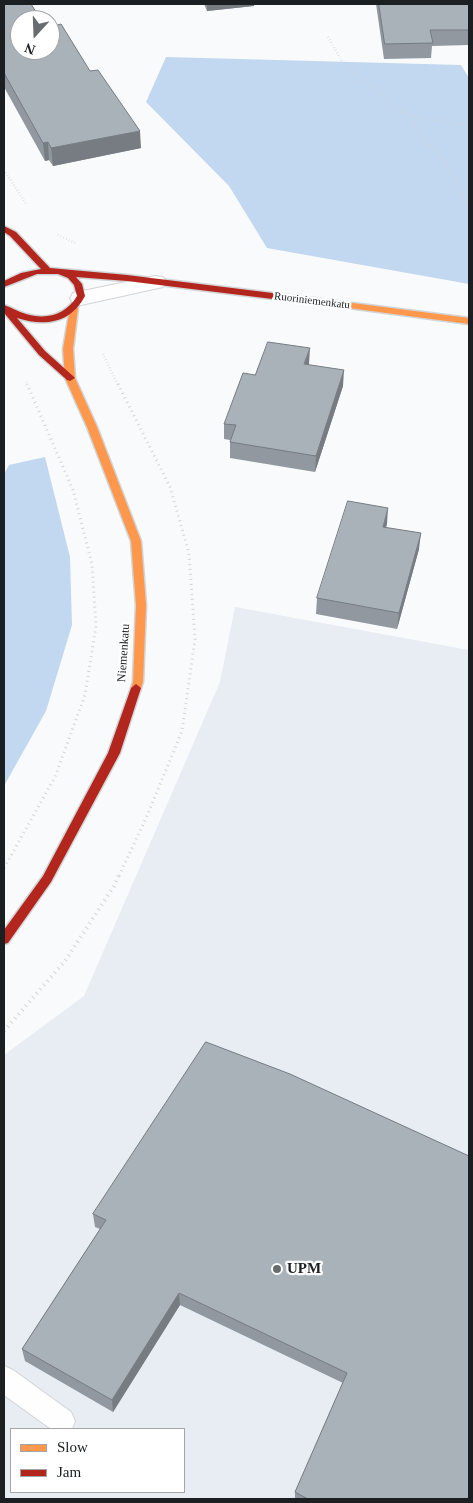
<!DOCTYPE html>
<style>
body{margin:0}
#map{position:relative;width:473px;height:1503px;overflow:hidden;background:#f8fafc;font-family:"Times New Roman",serif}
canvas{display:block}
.frame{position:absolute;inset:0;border:5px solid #1b1f22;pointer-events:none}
.legend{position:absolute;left:10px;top:1428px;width:175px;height:65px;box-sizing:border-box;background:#fff;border:1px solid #a4a5a7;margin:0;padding:6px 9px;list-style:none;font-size:15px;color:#1b1f22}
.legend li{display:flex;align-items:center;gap:10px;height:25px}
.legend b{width:25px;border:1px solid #a4a5a7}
.north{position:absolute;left:10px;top:10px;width:50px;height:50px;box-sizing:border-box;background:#fff;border:1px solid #a4a5a7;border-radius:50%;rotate:200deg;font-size:14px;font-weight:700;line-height:20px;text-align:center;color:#1b1f22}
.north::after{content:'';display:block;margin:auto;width:18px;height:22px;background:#686c6e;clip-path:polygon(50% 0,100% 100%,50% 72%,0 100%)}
</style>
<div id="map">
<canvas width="473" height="1503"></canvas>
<div class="frame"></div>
<ul class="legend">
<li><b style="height:6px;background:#ff974d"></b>Slow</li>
<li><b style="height:6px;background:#b3261e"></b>Jam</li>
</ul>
<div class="north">N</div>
</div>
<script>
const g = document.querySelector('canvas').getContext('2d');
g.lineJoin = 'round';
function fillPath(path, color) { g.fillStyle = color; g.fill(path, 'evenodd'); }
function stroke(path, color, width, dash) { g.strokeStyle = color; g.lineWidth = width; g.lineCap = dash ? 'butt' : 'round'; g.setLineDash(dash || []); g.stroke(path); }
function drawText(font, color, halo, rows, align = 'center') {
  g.font = font + ' "Times New Roman",serif'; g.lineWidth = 4.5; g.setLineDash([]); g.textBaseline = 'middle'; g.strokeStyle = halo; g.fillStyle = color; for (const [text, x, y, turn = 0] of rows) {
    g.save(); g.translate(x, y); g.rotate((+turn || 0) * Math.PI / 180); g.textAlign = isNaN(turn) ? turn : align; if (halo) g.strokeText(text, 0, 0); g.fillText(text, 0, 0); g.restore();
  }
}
fillPath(new Path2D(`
 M 235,607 L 469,650 L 469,1499 L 4,1499 L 4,1055 L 84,996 L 220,682 ZM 11,1429 L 184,1429 L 184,1492 L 11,1492 Z`), '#e7edf3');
fillPath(new Path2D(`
 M 166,57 L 461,65 L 469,78 L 469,284 L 267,248 L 229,186 L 146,102 Z
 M 45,457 L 70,557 L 72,625 L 46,711 L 4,786 L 4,474 L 9,465 Z`), '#c2d8f0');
const lane = new Path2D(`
 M 4,1366 L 13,1370 L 71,1412 L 75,1421 L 72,1429 L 51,1429 L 4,1395 Z`);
const street = new Path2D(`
 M 155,276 L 163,277 L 166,282 L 163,287 L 81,305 L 73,303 L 70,298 L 73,293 Z`);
const slow = new Path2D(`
 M 329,300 L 469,318 L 469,324 L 326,305 L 325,303 Z
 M 74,305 L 78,308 L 73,349 L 75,378 L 97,427 L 141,541 L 146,605 L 143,682 L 140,691 L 136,692 L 131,688 L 133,682 L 136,605 L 131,541 L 87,427 L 65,378 L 63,349 L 70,308 Z`);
const jam = new Path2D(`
 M 4,226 L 16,232 L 50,268 L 127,275 L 329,300 L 333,303 L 329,306 L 127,281 L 76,277 L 82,284 L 85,296 C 71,323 45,327 17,318 L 45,351 L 73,376 L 75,378 L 70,381 L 67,380 L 39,355 L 5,314 L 4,305 C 11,307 18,312 26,314 C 46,320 66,315 77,296 L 74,285 L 68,278 L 58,274 L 37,274 L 4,287 L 4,281 L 21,273 L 41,269 L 10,236 L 4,232 Z
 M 136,684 L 141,688 L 120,753 L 51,882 L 8,943 L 4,944 L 4,930 L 43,876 L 108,753 L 131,688 Z`);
stroke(lane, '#d2d5d7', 2);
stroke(street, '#d2d5d7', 2);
stroke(slow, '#d2d5d7', 3);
stroke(jam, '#d2d5d7', 3);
stroke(new Path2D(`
 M 328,37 L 343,63 L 406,115 L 448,167 L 469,207
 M 406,115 L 469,126
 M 4,170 L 27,205
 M 58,235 L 75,243
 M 103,354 L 118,385
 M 26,382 L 27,385`), '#d4d5d7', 2.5, [0.5, 2.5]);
stroke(new Path2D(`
 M 118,384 L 170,487 L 189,553 L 195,639 L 182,731 L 147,816 L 119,876
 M 4,868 L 55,777 L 85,695 L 96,626 L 92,564 L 73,490 L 27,384`), '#d4d5d7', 3, [1, 4]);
stroke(new Path2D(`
 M 4,1031 L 65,961 L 114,886 L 119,875`), '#d4d5d7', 4, [1, 4.5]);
fillPath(lane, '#fefeff');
fillPath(street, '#fefeff');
fillPath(slow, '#ff974d');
fillPath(jam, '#b3261e');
fillPath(new Path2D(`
 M 4,4 L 20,20 L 90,71 L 141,148 L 53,166 L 49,160 L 45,161 L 4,87 Z
 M 204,4 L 254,4 L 254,6 L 207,11 Z
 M 376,4 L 469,4 L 469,45 L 432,46 L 431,58 L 384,59 Z
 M 309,365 L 343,386 L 315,472 L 230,458 L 230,440 L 224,439 L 224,424 L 255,375 Z
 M 387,524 L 386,527 L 419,549 L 397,629 L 316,614 L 317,598 Z
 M 206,1042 L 469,1499 L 295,1499 L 295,1492 L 343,1383 L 180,1305 L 113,1412 L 25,1361 L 22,1349 L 100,1229 L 95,1227 L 93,1214 Z`), '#91989f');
fillPath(new Path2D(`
 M 207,4 L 254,4 L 254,6 L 207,11 Z
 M 140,131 L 141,148 L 53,166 L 51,148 Z
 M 48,142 L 49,160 L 45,161 L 43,143 Z
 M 310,348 L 309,364 L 303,380 L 304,364 Z
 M 344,370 L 343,386 L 315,472 L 316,456 Z
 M 388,508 L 387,524 L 381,543 L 383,527 Z
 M 421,533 L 419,549 L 397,629 L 399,613 Z
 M 179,1293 L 180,1305 L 113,1412 L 112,1400 Z`), '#767c82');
const building = new Path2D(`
 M 4,4 L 31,4 L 41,20 L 20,20 L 20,50 L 50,50 L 50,27 L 61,24 L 90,71 L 98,70 L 140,131 L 51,148 L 48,142 L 43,143 L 4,73 Z
 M 379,4 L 469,4 L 469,30 L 430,30 L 433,43 L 385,44 Z
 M 268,342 L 310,348 L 304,364 L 344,370 L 316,456 L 230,442 L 236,425 L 224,424 L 243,373 L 255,375 Z
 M 348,501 L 388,508 L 383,527 L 421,533 L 399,613 L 317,598 Z
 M 206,1042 L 290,1074 L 469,1156 L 469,1499 L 308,1499 L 295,1492 L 347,1373 L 179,1293 L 112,1400 L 22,1349 L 106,1220 L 93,1214 Z`);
fillPath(building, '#a9b1b9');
stroke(building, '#767c82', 1);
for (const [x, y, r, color] of [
 [277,1269,5,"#686c6e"]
]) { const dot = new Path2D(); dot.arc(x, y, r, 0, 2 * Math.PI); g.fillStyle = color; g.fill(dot); stroke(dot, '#fff', 2); }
drawText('11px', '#1b1f22', '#fff', [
 ["Ruoriniemenkatu",312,301,7]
]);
drawText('12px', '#1b1f22', '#fff', [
 ["Niemenkatu",124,653,-86]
]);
drawText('bold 15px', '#1b1f22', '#fff', [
 ["UPM",287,1269]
], 'left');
</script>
